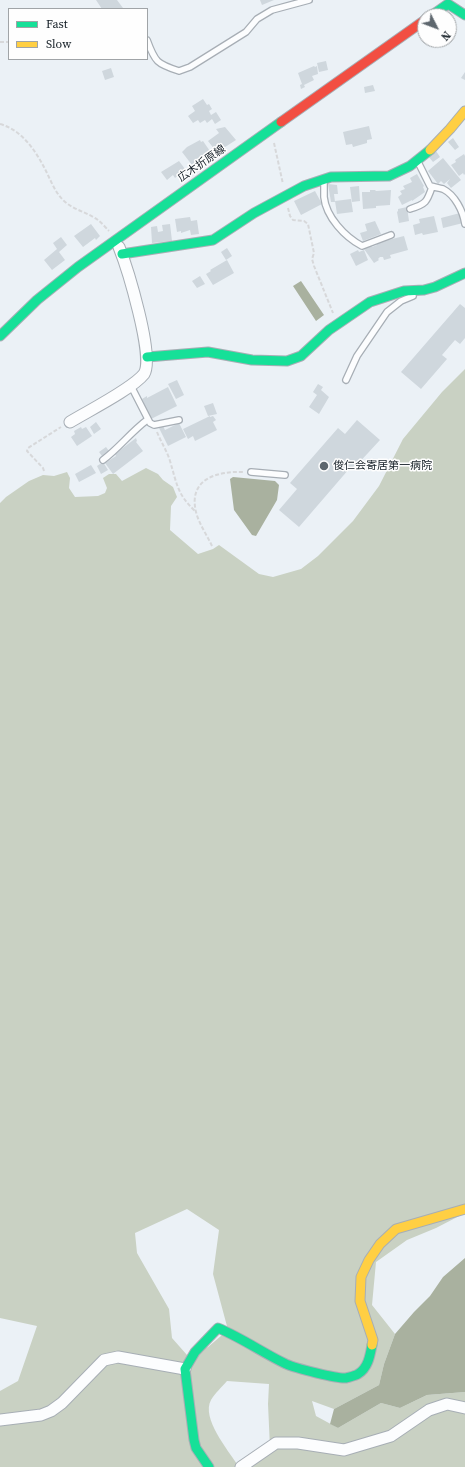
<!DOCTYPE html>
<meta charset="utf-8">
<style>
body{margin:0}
#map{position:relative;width:465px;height:1467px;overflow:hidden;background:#ebf1f6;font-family:"Source Serif 4",serif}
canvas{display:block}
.legend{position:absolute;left:8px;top:8px;width:140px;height:52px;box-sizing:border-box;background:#fefefe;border:1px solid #a0a4a7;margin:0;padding:5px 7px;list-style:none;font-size:12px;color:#121c24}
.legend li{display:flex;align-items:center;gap:8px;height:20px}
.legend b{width:20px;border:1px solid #a0a4a7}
.north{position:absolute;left:417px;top:8px;width:40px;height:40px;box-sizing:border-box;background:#fefefe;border:1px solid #a0a4a7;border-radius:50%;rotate:132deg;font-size:11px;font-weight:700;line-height:16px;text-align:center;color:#121c24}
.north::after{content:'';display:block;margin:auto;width:14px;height:18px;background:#5e676e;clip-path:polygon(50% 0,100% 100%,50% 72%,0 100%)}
</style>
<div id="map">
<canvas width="465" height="1467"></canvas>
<ul class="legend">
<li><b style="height:5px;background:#16e098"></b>Fast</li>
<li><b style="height:5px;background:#ffcf43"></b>Slow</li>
</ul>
<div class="north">N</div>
</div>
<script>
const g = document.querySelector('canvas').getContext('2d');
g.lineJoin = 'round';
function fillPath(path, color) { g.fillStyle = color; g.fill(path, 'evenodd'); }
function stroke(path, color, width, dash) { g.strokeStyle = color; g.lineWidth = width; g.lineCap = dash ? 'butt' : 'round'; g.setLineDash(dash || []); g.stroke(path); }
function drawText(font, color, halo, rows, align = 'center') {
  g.font = font + ' "Source Serif 4","Noto Sans JP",serif'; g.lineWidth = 3; g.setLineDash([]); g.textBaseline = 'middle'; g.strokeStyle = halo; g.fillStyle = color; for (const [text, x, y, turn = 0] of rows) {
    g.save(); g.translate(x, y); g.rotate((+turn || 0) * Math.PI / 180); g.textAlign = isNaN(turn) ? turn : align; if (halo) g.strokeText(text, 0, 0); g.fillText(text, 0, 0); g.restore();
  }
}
fillPath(new Path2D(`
 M 465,369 L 465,1213 L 436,1228 L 407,1240 L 376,1262 L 372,1305 L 395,1334 L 384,1364 L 379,1385 L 334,1409 L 312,1401 L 316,1416 L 338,1428 L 381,1403 L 400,1408 L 427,1395 L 465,1392 L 465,1467 L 0,1467 L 0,1391 L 18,1381 L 37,1326 L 0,1318 L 0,503 L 6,497 L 29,481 L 43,475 L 54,476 L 67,472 L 70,478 L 69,488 L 75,497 L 98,496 L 105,493 L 107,488 L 103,478 L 109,474 L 116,474 L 122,481 L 146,468 L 158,474 L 163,480 L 173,487 L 177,497 L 171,506 L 170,530 L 198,554 L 213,549 L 219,545 L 259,574 L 273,577 L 301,569 L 318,556 L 353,521 L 379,486 L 403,439 L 442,392 ZM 187,1209 L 219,1230 L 213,1274 L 228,1330 L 208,1347 L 187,1355 L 172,1338 L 169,1309 L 137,1253 L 135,1233 ZM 227,1381 L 269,1384 L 268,1404 L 270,1448 L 237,1464 C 228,1450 201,1418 211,1400 C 215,1393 222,1387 227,1381 Z`), '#c9d1c3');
fillPath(new Path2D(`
 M 301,281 L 324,315 L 316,321 L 293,286 Z
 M 233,477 L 275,481 L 279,485 L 277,500 L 256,536 L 252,535 L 234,510 L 230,479 Z
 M 465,1258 L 465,1392 L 427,1395 L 400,1408 L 381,1403 L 338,1428 L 330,1424 L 334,1409 L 379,1385 L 384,1364 L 395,1334 L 414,1312 L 430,1296 L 443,1277 Z`), '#a9b19f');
fillPath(new Path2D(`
 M 96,0 L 117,0 L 123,8 L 102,9 Z
 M 260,0 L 274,0 L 262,5 Z
 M 326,61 L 328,70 L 319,72 L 317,63 Z
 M 314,66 L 315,67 L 317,66 L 318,74 L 312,76 L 314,80 L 304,85 L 305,87 L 301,89 L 300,85 L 302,84 L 298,73 Z
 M 111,68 L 114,77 L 105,80 L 102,71 Z
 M 465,72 L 465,80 L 461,78 Z
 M 373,85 L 375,91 L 365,93 L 364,87 Z
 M 203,99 L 207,105 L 209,104 L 212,109 L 209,111 L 211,115 L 216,112 L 221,120 L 215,124 L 212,119 L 207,123 L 205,120 L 200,123 L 198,120 L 193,123 L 188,116 L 195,111 L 192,106 Z
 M 369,126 L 372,139 L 367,140 L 367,143 L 353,147 L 352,144 L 346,145 L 343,132 Z
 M 225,127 L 236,140 L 222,149 L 223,150 L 218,154 L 208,141 L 219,133 L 216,129 Z
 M 453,138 L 459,147 L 455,150 L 448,142 Z
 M 200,140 L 201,142 L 203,141 L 214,157 L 202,166 L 198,160 L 192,165 L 182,152 L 187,147 Z
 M 436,151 L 440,157 L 433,162 L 428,156 Z
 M 464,154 L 465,156 L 465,174 L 464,175 L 463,173 L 459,176 L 451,165 L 456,162 L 455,160 Z
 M 443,158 L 461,180 L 451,188 L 447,183 L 450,179 L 444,184 L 441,181 L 438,184 L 428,171 Z
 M 179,161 L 185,169 L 175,178 L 173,175 L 167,180 L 161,172 Z
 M 417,174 L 424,186 L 423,187 L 425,192 L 412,201 L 412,200 L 402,205 L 398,197 L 402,194 L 400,191 L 405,189 L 403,186 L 412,182 L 410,178 Z
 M 328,184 L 337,185 L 338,194 L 334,194 L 335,202 L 331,202 Z
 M 359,186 L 360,201 L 352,202 L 350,187 Z
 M 370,190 L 375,190 L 376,191 L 391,190 L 390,205 L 376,206 L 376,208 L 363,209 L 362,194 L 362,192 L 370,192 Z
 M 315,191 L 322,204 L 301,215 L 294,201 Z
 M 351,199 L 353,212 L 337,214 L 335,201 Z
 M 407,207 L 409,221 L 399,223 L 397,212 L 398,211 L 398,209 Z
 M 460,213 L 463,223 L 443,228 L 441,218 Z
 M 434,216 L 438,232 L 423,235 L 422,233 L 415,235 L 413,225 L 420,223 L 419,219 Z
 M 190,217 L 191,221 L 197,220 L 199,234 L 191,235 L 190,230 L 181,233 L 181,231 L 177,232 L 175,219 Z
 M 375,221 L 381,234 L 363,241 L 360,233 L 367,231 L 365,224 Z
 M 91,224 L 100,236 L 96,240 L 95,238 L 83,247 L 74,236 Z
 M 170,224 L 172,241 L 152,243 L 151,227 L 157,226 L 158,232 L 163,231 L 162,225 Z
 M 404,236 L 408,250 L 390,255 L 391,258 L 384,260 L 383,257 L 380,257 L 378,259 L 379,260 L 374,263 L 364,249 L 371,246 L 372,247 L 377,245 L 376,243 Z
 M 61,237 L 67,245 L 59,252 L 65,260 L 52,270 L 44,260 L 57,249 L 53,243 Z
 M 227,248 L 232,256 L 226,260 L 221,252 Z
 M 358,250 L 359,252 L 364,250 L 368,260 L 356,266 L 350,254 Z
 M 227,260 L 234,273 L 213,285 L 206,274 L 211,271 L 210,270 Z
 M 200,276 L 205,284 L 197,288 L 192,281 Z
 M 460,304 L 465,308 L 465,338 L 460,344 L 455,340 L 442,355 L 447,359 L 421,389 L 401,372 Z
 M 177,380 L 184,395 L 176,399 L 168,384 Z
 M 318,384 L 323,387 L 321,390 L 329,397 L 319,414 L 309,407 L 317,395 L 313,392 Z
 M 168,387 L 177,406 L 151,419 L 142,399 L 147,396 L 147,398 Z
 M 213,403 L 217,414 L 208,416 L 204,406 Z
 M 210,416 L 210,417 L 213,416 L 216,420 L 213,422 L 217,430 L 195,441 L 193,436 L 188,439 L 183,429 Z
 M 357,420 L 380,440 L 356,466 L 355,465 L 350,470 L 349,469 L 299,527 L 279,510 L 297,489 L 290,483 L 338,428 L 345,434 Z
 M 96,422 L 101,429 L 94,434 L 90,427 Z
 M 179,423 L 186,437 L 168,446 L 159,428 L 163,426 L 165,430 Z
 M 81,427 L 82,429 L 86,427 L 92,436 L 77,446 L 71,437 L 75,434 L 74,431 Z
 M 136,438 L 137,441 L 136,442 L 143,451 L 113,474 L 105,463 L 116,456 L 115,454 Z
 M 106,447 L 109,451 L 102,456 L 99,452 Z
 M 103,462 L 108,470 L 101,474 L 97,466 Z
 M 91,465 L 96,473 L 79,482 L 75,474 Z`), '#cfd7dd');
const lane = new Path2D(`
 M 147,40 C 155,62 157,64 179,71 L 190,67 L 246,32 L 257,19 L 272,10 L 309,0
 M 418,162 L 430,186 C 434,187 439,188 443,189 C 455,195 463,211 465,224
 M 324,181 C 324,186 324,191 324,197 C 326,217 345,237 362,246 L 391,235
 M 410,209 C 426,204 427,202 432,187
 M 346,380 L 357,356 L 387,312 L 401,301 L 413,296
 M 131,386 L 150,423 L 154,425 L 179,420
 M 103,460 C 119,448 131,432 147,420
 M 251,472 L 285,475`);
const street = new Path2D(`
 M 70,422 C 88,411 132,389 144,374 C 155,357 127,267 119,247
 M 0,1420 L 41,1415 L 51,1411 L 62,1403 L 104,1360 L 118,1357 L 185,1369
 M 241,1467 L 276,1443 L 298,1443 L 344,1450 L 391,1436 L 429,1410 L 447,1404 L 465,1408`);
const fast = new Path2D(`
 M 431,16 L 448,4 L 465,15
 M 122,254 L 213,240 L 254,213 L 304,186 L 331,177 L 389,176 L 410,166 L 430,150
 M 0,336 L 37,300 L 78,267 L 281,122
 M 147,357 L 208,352 L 252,360 L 287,361 L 301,356 L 329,330 L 370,302 L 404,291 L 424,290 L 435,287 L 465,273
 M 209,1467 L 196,1448 L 194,1440 L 185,1369 L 195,1352 L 218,1328 C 242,1338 263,1353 286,1364 C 295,1368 337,1379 346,1378 C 349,1377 355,1376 358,1374 C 368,1368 370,1356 372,1345`);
const slow = new Path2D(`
 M 430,150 L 450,129 L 465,111
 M 372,1345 L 373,1340 L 360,1301 L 361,1277 L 369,1260 L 380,1244 L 396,1229 L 465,1209`);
const jam = new Path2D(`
 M 281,122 L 425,20`);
stroke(lane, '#a7aeb5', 8);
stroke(street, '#a7aeb5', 13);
stroke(fast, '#a7aeb5', 11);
stroke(slow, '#a7aeb5', 11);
stroke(jam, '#a7aeb5', 11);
stroke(new Path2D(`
 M 0,42 L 9,42
 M 0,124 C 22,130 36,151 46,171 C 51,181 55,192 63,200 C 73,210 87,212 98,220 C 102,223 106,228 109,231
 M 274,143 L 283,184
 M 288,208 L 290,216 L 293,220 L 304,221 L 308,224 L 314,253 L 312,259 L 314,266 L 333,313
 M 157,432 C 161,442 167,451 170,461 C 177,484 177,494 195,511
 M 44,471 L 43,468 L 27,451 L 28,448 L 61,427
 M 212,546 C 207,535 199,524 196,512 C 188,479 217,471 243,472`), '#d7d8da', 2, [4, 2]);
stroke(lane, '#fcfdfe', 5.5);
stroke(street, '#fcfdfe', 11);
stroke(fast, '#16e098', 9);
stroke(slow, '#ffcf43', 9);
stroke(jam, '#f24e42', 9);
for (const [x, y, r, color] of [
 [324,466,5,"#5e676e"]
]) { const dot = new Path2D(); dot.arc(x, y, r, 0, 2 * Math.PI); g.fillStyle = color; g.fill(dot); stroke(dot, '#fefefe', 1.5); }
drawText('11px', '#121c24', '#fefefe', [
 ["広木折原線",202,164,-35]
]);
drawText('11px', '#121c24', '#fefefe', [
 ["俊仁会寄居第一病院",333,466]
], 'left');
</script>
